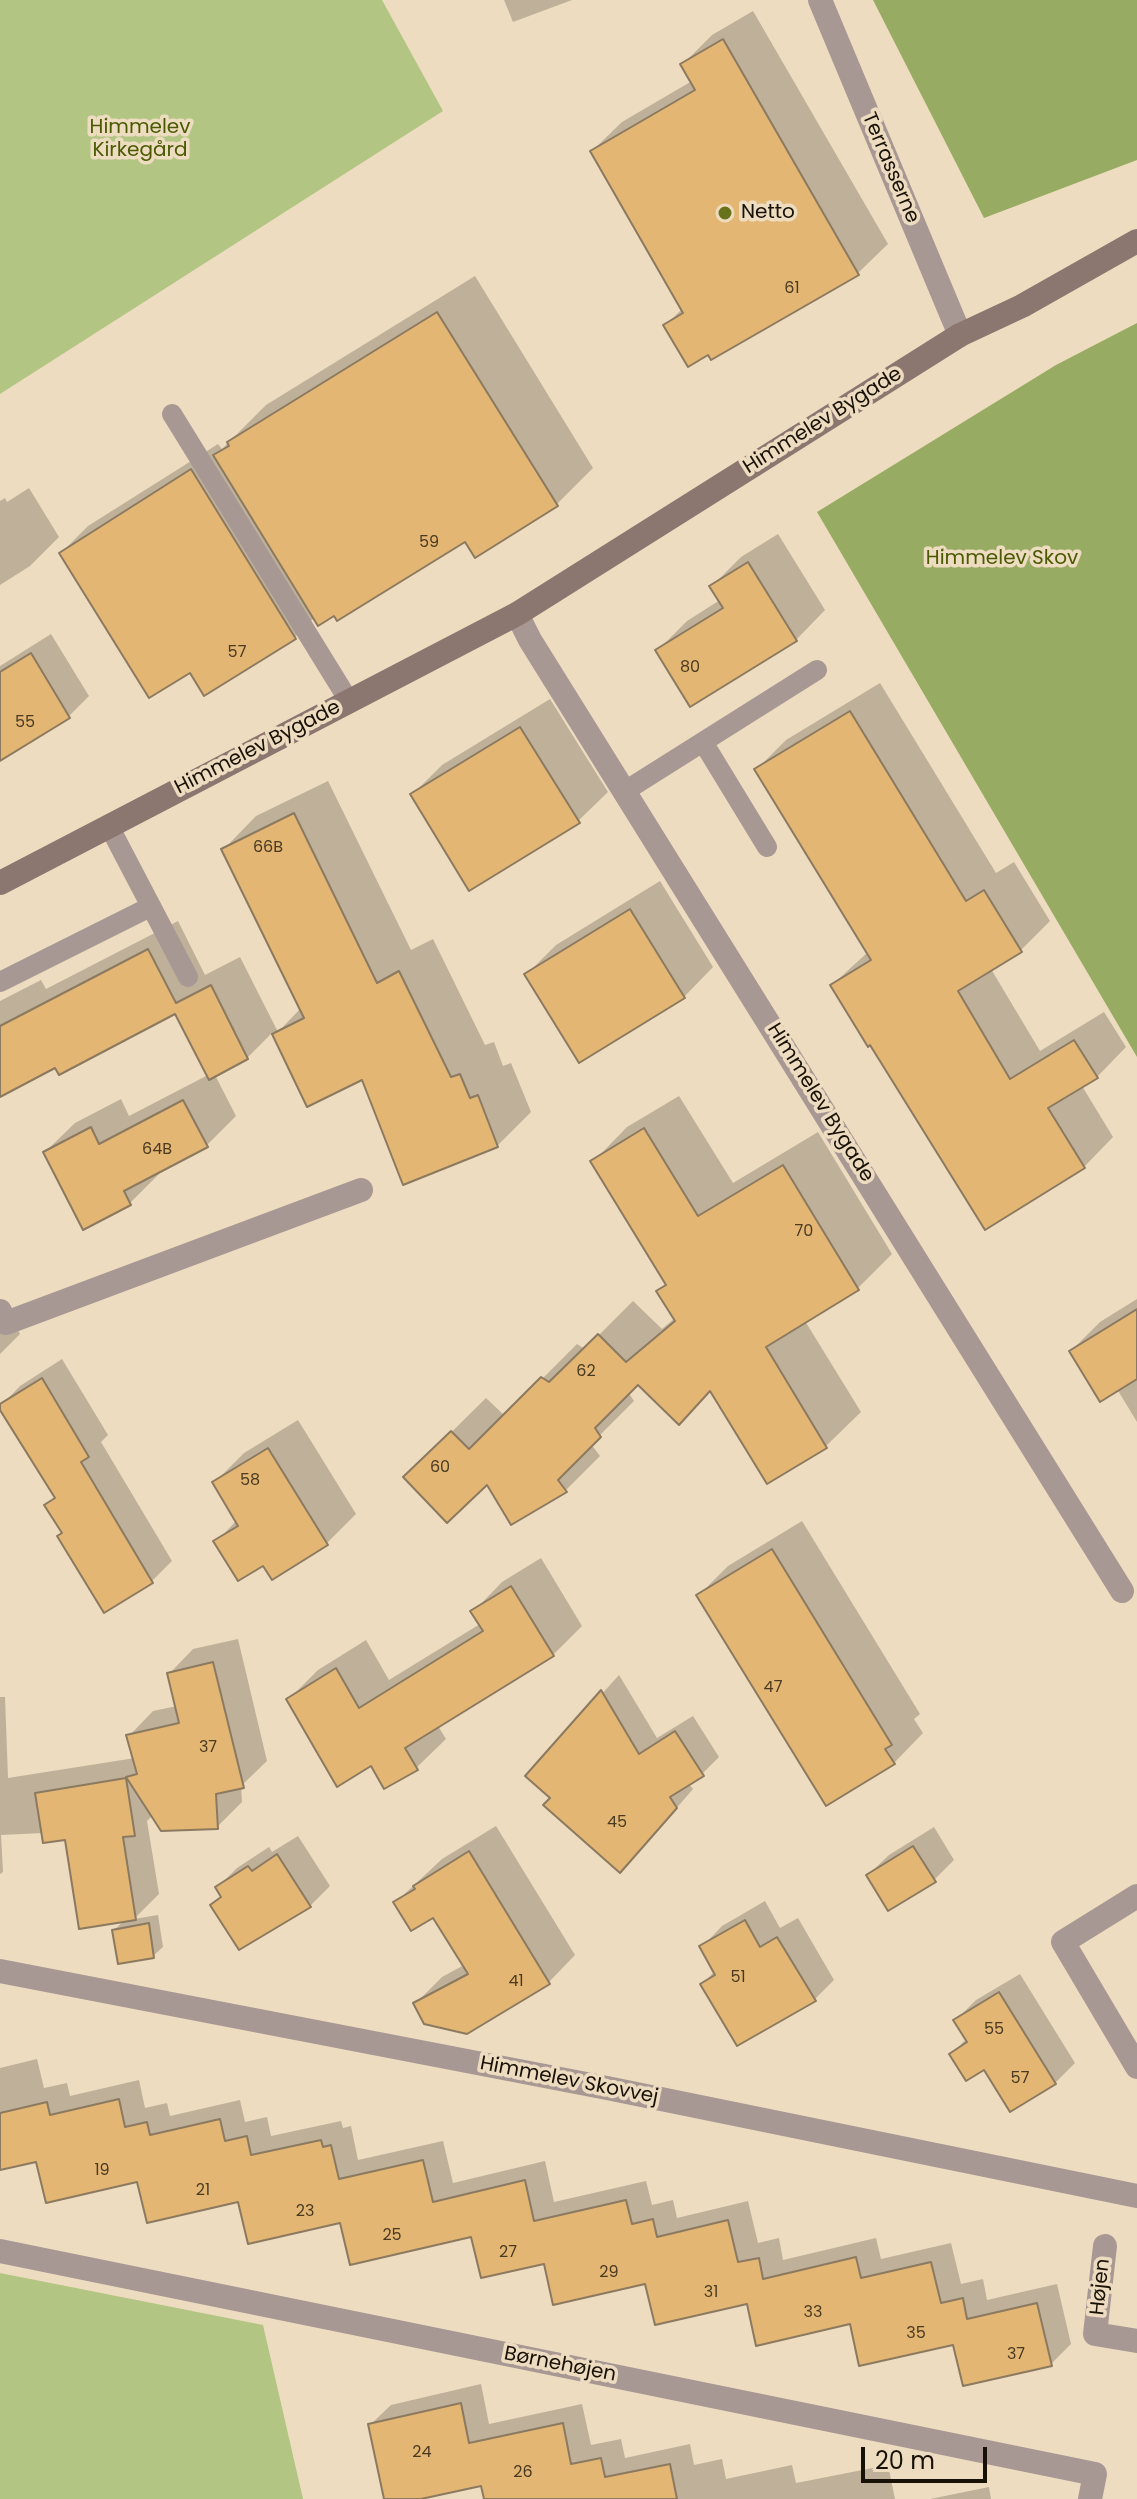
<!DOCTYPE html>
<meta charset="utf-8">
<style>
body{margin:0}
#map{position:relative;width:1137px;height:2499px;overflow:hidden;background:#eedcc0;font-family:Poppins,sans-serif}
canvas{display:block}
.scale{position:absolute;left:861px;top:2447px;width:126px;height:36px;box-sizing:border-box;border:4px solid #171107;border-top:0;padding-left:10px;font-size:24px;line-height:28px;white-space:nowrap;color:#171107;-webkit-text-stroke:6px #eedcc0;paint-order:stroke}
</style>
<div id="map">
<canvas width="1137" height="2499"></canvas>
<div class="scale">20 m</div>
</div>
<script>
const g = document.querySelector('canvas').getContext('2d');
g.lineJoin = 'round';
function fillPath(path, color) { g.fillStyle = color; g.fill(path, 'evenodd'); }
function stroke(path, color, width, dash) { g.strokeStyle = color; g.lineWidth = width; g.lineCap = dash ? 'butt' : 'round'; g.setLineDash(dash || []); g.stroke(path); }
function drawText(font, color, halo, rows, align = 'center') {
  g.font = font + ' Poppins,sans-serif'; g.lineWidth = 7; g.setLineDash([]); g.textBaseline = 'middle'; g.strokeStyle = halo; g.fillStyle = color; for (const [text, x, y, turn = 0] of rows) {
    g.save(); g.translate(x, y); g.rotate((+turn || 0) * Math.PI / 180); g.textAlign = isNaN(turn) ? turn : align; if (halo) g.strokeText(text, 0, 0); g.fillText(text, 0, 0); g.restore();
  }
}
fillPath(new Path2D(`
 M 0,0 L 382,0 L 443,111 L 0,394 Z
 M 0,2273 L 263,2325 L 303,2499 L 0,2499 Z`), '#b2c583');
fillPath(new Path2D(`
 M 873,0 L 1137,0 L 1137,160 L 984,218 Z
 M 1137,323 L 1137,1057 L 817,512 L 1056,365 Z`), '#97ab62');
fillPath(new Path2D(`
 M 504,0 L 572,0 L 513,22 Z
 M 753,11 L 888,244 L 858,273 L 711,358 L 708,352 L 666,325 L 683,308 L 592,151 L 622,122 L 692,81 L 683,64 L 712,35 Z
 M 475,276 L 593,468 L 556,505 L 466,539 L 335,613 L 315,617 L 294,638 L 191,670 L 61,553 L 88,526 L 218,444 L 222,449 L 266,405 Z
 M 29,488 L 59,537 L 30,566 L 0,585 L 0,501 L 5,498 L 7,502 Z
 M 778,534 L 825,610 L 796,640 L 657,651 L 687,621 L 720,600 L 712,586 L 741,557 Z
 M 51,634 L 89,696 L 69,716 L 0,759 L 0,666 Z
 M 880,683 L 996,873 L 1014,862 L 1050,921 L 1021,950 L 991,969 L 1040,1051 L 1104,1012 L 1126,1047 L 1097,1077 L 1082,1086 L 1113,1137 L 1084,1167 L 832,985 L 868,952 L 756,770 L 786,740 Z
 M 550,699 L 608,792 L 578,821 L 413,794 L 442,765 Z
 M 328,781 L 411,950 L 433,939 L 485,1045 L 494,1042 L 503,1066 L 511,1063 L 531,1112 L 497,1146 L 363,1077 L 308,1104 L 273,1032 L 247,1058 L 215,1075 L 236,1116 L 206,1146 L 158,1171 L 159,1174 L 130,1203 L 45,1152 L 75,1123 L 121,1099 L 129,1116 L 208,1075 L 176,1012 L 56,1066 L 0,1095 L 0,1001 L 41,980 L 46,989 L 178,921 L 205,975 L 240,957 L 278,1032 L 301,1008 L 223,850 L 256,816 Z
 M 660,881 L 713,967 L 684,997 L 527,974 L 556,945 Z
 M 679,1096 L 733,1183 L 818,1132 L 892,1254 L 858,1288 L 805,1321 L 861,1412 L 826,1446 L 768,1482 L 711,1390 L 679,1422 L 638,1382 L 628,1392 L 634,1401 L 591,1444 L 600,1456 L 566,1490 L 487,1482 L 406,1477 L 486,1398 L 505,1416 L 577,1344 L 585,1349 L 633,1301 L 662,1329 L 675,1318 L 658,1291 L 667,1283 L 593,1162 L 627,1127 Z
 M 1137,1299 L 1137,1422 L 1117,1389 L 1071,1351 L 1100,1322 Z
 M 5,1304 L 20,1334 L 0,1354 L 0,1307 Z
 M 62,1359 L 108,1435 L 101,1442 L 172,1561 L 152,1581 L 105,1610 L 47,1505 L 56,1495 L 0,1407 L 20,1386 Z
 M 298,1420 L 356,1514 L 327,1543 L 272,1577 L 264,1563 L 216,1542 L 237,1520 L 215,1482 L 244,1453 Z
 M 802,1521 L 920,1714 L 914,1719 L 923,1733 L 894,1763 L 699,1595 L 728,1566 Z
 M 541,1558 L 582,1626 L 553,1655 L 438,1726 L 446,1739 L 416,1768 L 372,1764 L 288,1700 L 318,1670 L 366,1640 L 389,1680 L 480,1624 L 473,1612 L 502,1582 Z
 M 238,1639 L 267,1761 L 241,1786 L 242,1802 L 217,1827 L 153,1815 L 147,1821 L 159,1894 L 134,1919 L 158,1915 L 163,1947 L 153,1956 L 114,1930 L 125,1920 L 67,1838 L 43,1833 L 1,1835 L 3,1872 L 0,1874 L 0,1697 L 5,1697 L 8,1778 L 135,1758 L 129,1736 L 153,1711 L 177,1706 L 169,1674 L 193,1649 Z
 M 619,1675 L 657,1738 L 693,1716 L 719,1757 L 702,1774 L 688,1783 L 693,1789 L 637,1854 L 552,1798 L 528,1776 Z
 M 496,1826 L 575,1955 L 549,1982 L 467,2032 L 416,2003 L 442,1977 L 464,1965 L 434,1915 L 395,1903 L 442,1859 Z
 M 934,1827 L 954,1860 L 934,1880 L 868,1875 L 889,1855 Z
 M 298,1836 L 330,1886 L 310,1906 L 212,1905 L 222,1895 L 217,1888 L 237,1868 L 269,1847 L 272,1852 Z
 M 765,1901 L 780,1928 L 798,1918 L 834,1980 L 814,2000 L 702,1984 L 715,1971 L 702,1947 L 722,1926 Z
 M 1020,1974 L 1075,2063 L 1055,2083 L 985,2068 L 952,2054 L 967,2038 L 956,2020 L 976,2000 Z
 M 37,2059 L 44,2088 L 67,2083 L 70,2096 L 139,2080 L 145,2108 L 167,2103 L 170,2116 L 240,2100 L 245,2122 L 267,2117 L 271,2136 L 341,2121 L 343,2128 L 351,2126 L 358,2160 L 443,2141 L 453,2183 L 545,2161 L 554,2202 L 646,2181 L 652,2205 L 673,2200 L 677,2218 L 748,2201 L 758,2243 L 779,2238 L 783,2260 L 876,2238 L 881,2259 L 951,2243 L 961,2284 L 983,2279 L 987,2300 L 1057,2284 L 1071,2344 L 1051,2364 L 955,2342 L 545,2261 L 472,2234 L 342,2221 L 38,2159 L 0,2168 L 0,2068 Z
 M 481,2384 L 489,2424 L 582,2404 L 591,2445 L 621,2439 L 625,2458 L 690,2444 L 694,2465 L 722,2459 L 726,2479 L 792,2465 L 796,2483 L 888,2465 L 895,2499 L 486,2499 L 483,2484 L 412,2499 L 386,2499 L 370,2425 L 391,2405 Z
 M 989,2487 L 991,2499 L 930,2499 Z`), '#0003');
const building = new Path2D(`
 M 723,39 L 859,275 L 711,360 L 708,355 L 688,367 L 663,325 L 683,313 L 590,151 L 695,90 L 680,64 Z
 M 437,312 L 558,506 L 475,558 L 465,542 L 337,621 L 334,616 L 318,626 L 213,455 L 229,446 L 227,442 Z
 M 191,469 L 296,639 L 204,696 L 190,673 L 149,698 L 59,553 Z
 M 748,562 L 797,641 L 690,707 L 655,650 L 723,608 L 709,586 Z
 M 31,653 L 70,718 L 0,761 L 0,672 Z
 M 850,711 L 966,901 L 984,890 L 1022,952 L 958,991 L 1010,1079 L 1074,1040 L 1098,1078 L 1048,1108 L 1085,1168 L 985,1230 L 870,1045 L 868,1047 L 830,985 L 871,960 L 754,769 Z
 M 520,727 L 580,823 L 469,891 L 410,794 Z
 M 294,813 L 377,983 L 399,971 L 451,1077 L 460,1074 L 470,1098 L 478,1095 L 498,1147 L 403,1185 L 362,1080 L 307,1107 L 272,1034 L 304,1018 L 221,849 Z
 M 630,909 L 685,998 L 579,1063 L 524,974 Z
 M 148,949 L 176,1003 L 211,985 L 248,1059 L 209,1080 L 175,1014 L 59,1075 L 55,1068 L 0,1097 L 0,1026 Z
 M 183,1100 L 208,1147 L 124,1191 L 131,1205 L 83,1230 L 43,1152 L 91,1127 L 99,1144 Z
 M 644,1128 L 698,1216 L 783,1165 L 859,1290 L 766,1347 L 827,1448 L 767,1484 L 710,1391 L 679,1425 L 638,1385 L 595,1428 L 601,1437 L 558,1480 L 567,1492 L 511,1525 L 487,1485 L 447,1523 L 403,1477 L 451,1431 L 469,1449 L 541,1377 L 549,1382 L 598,1334 L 626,1362 L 675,1321 L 656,1291 L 666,1285 L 590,1161 Z
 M 1137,1309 L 1137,1379 L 1100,1402 L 1069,1351 Z
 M 42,1378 L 89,1457 L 81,1462 L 153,1583 L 104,1613 L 57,1536 L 62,1533 L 44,1505 L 55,1498 L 0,1410 L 0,1404 Z
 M 268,1448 L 328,1545 L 272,1580 L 263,1566 L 238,1581 L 213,1541 L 238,1526 L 212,1482 Z
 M 772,1549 L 892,1745 L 885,1749 L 895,1764 L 826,1806 L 696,1595 Z
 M 511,1586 L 554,1656 L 405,1748 L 418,1770 L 384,1789 L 371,1766 L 337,1787 L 286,1699 L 336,1668 L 359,1708 L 483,1631 L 470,1611 Z
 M 213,1662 L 244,1788 L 216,1794 L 218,1829 L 161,1831 L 126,1777 L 137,1774 L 126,1735 L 179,1723 L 167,1673 Z
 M 601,1690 L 639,1754 L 675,1731 L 704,1776 L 670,1797 L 677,1808 L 620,1873 L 543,1805 L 550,1798 L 525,1776 Z
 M 126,1778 L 135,1836 L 123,1837 L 136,1920 L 79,1929 L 65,1840 L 43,1843 L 35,1793 Z
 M 913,1846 L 936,1882 L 888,1911 L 866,1875 Z
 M 469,1851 L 550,1984 L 467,2034 L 424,2024 L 413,2003 L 468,1974 L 433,1918 L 411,1931 L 393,1902 L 415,1889 L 413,1886 Z
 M 277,1854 L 311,1907 L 239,1950 L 210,1905 L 221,1897 L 215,1887 L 248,1866 L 252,1871 Z
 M 745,1920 L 760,1947 L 777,1937 L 816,2001 L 737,2046 L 700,1984 L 715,1975 L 699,1946 Z
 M 149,1923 L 154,1958 L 118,1964 L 112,1930 Z
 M 999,1992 L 1056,2084 L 1010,2112 L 984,2070 L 966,2081 L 949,2054 L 967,2042 L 953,2020 Z
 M 119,2099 L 125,2127 L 147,2122 L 150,2135 L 220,2119 L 225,2141 L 247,2136 L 251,2155 L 321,2140 L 323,2147 L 331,2145 L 339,2179 L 423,2160 L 433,2202 L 525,2180 L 534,2221 L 626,2200 L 632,2224 L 653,2219 L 657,2237 L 728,2220 L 738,2262 L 759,2258 L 763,2279 L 856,2257 L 861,2278 L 931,2262 L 941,2303 L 963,2298 L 967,2319 L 1037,2303 L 1052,2366 L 963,2386 L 953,2345 L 859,2366 L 850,2324 L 756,2346 L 747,2304 L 655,2325 L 645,2284 L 553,2305 L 544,2264 L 481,2278 L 471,2237 L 350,2265 L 340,2223 L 248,2244 L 238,2202 L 147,2223 L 137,2182 L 46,2203 L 36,2162 L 0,2170 L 0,2113 L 47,2102 L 50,2115 Z
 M 461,2403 L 469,2443 L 563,2423 L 571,2464 L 601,2458 L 605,2477 L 670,2464 L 677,2499 L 484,2499 L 481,2486 L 421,2499 L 384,2499 L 368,2424 Z`);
fillPath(building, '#e4b673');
stroke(building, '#8b7960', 2);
stroke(new Path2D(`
 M 172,414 L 349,701
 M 703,742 L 767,847
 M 625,791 L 817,670
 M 109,826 L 188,977
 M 0,982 L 150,907`), '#a89894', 20);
stroke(new Path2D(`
 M 820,0 L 960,335
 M 517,614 L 530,640 L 1122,1591
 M 0,1311 L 6,1323 L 361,1190
 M 1137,1896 L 1063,1942 L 1137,2067
 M 0,1971 L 607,2088 L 1137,2196
 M 1105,2246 L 1095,2334 L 1137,2341
 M 0,2251 L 1095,2474 L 1090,2499`), '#a89894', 24);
stroke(new Path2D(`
 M 0,883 L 517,614 L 960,335 L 1022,306 L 1137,241`), '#8c7670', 24);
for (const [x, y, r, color] of [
 [725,213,8,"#68721b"]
]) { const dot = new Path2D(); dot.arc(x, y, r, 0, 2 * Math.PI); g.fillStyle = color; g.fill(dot); stroke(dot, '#eedcc0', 3); }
drawText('16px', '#4a3a22', null, [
 ["61",792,289],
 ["59",429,543],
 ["57",237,653],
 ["80",690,668],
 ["55",25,723],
 ["66B",268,848],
 ["64B",157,1150],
 ["70",804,1232],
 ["62",586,1372],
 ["60",440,1468],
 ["58",250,1481],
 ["47",773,1688],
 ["37",208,1748],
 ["45",617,1823],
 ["51",738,1978],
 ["41",516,1982],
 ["55",994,2030],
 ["57",1020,2079],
 ["19",102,2171],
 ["21",203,2191],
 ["23",305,2212],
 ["25",392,2236],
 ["27",508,2253],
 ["29",609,2273],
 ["31",711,2293],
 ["33",813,2313],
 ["35",916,2334],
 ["37",1016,2355],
 ["24",422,2453],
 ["26",523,2473]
]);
drawText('20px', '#495a03', '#eedcc0', [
 ["Himmelev",140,128],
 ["Kirkegård",140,151],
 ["Himmelev Skov",1002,559]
]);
drawText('20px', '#171107', '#eedcc0', [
 ["Terrasserne",890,168,67],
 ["Himmelev Bygade",823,421,-32],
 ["Himmelev Bygade",258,748,-27],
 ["Himmelev Bygade",820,1103,58],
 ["Himmelev Skovvej",569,2081,11],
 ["Højen",1101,2287,-84],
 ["Børnehøjen",560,2365,11]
]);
drawText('20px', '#171107', '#eedcc0', [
 ["Netto",741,213]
], 'left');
</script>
